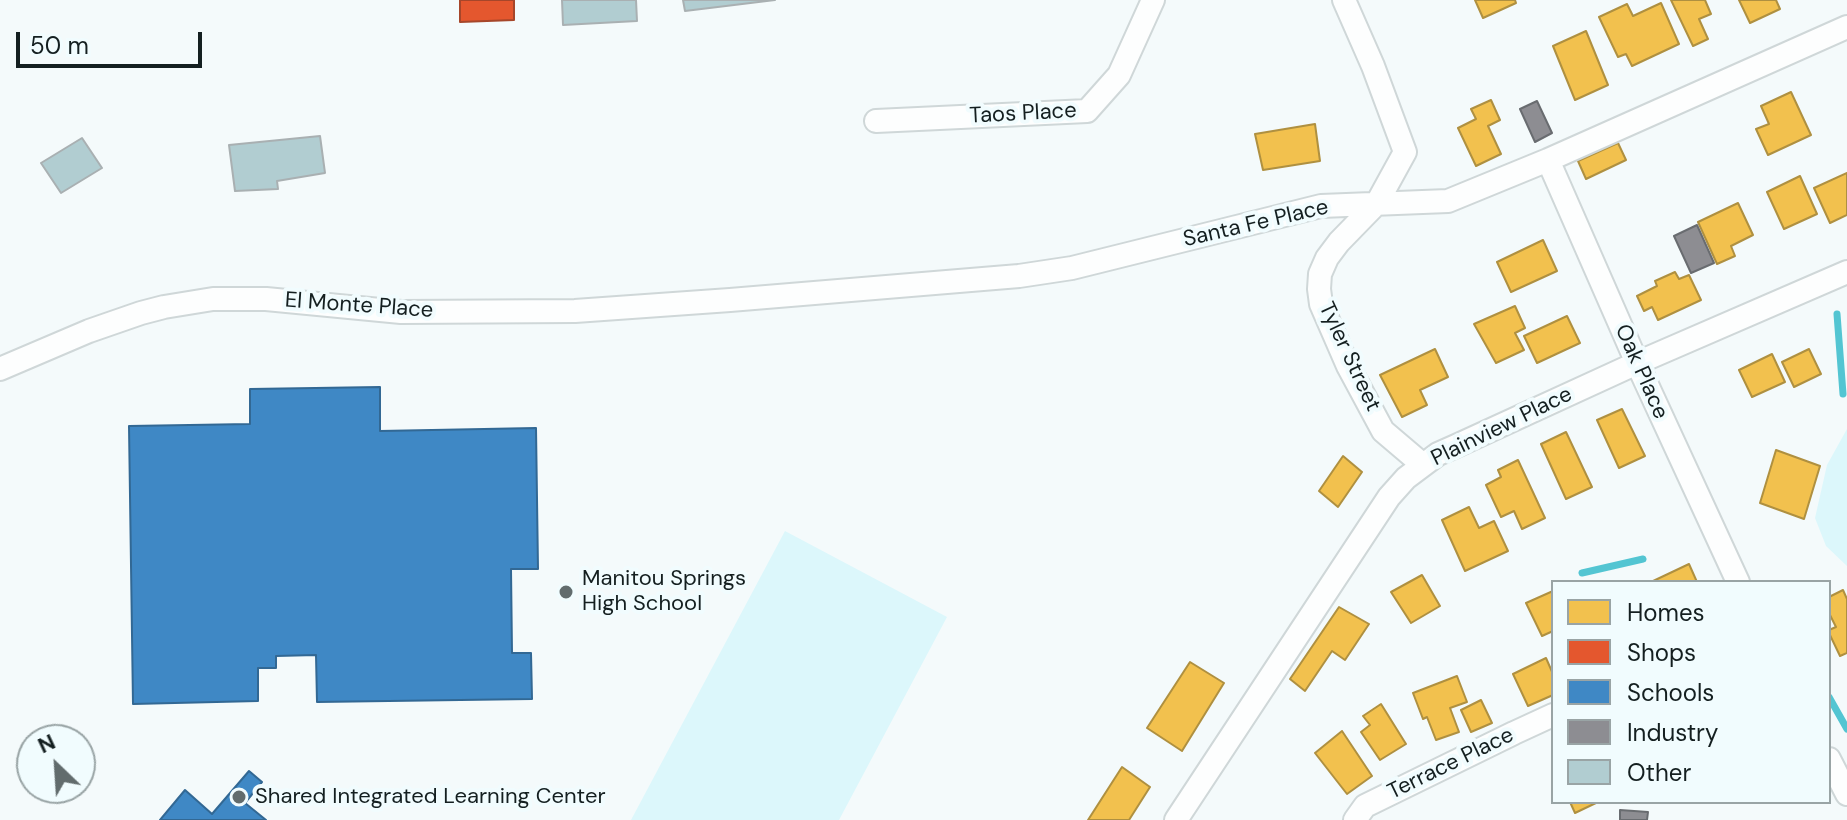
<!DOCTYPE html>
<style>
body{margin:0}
#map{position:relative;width:1847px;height:820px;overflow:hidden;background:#f4fafb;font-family:"DM Sans",sans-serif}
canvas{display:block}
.legend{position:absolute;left:1551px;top:580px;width:280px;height:224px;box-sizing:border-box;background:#f1fcfe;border:2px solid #99a4a5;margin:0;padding:10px 14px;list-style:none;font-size:24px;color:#141f20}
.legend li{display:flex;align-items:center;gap:16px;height:40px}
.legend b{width:40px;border:2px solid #99a4a5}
.north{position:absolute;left:16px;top:724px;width:80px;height:80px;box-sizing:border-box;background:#f1fcfe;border:2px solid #99a4a5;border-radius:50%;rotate:335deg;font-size:22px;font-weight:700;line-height:32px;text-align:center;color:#141f20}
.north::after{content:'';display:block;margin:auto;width:28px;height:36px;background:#626c6d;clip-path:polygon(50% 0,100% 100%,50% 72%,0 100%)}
.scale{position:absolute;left:16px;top:32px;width:186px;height:36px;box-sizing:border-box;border:4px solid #141f20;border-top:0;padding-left:10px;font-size:24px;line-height:28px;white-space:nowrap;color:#141f20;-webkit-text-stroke:6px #f1fcfe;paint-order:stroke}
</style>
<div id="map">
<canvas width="1847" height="820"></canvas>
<ul class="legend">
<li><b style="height:22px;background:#f2c14e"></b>Homes</li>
<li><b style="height:22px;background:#e4572e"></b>Shops</li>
<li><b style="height:22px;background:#3f88c5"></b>Schools</li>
<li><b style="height:22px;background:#8d8d92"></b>Industry</li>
<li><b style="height:22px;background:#b1cdd1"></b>Other</li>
</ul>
<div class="north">N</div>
<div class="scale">50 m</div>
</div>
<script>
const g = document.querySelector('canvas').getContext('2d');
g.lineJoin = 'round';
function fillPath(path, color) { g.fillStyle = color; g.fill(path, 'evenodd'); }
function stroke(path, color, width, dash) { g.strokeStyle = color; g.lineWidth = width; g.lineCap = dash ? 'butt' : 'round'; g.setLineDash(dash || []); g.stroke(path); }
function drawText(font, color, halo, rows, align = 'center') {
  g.font = font + ' "DM Sans",sans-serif'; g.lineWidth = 8; g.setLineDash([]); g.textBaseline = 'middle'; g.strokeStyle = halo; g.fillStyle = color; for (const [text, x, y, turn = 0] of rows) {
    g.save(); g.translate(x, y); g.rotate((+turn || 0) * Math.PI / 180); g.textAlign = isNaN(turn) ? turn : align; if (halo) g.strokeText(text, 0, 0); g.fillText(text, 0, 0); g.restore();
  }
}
fillPath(new Path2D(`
 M 1847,429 L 1847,566 L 1826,546 L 1815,518 L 1827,465 Z
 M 785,531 L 947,617 L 839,820 L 631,820 Z`), '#dcf7fb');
const homes = new Path2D(`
 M 1475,0 L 1515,0 L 1516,3 L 1483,18 Z
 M 1671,0 L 1705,0 L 1711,14 L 1699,19 L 1708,39 L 1693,46 Z
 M 1739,0 L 1776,0 L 1780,9 L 1750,23 Z
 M 1661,3 L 1679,44 L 1632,66 L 1626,54 L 1618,57 L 1599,17 L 1627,4 L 1633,16 Z
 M 1586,31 L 1608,85 L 1575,100 L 1553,46 Z
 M 1791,92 L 1811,135 L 1768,155 L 1756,129 L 1769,124 L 1761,106 Z
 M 1491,100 L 1500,120 L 1488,126 L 1501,154 L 1476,166 L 1458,128 L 1476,119 L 1471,109 Z
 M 1315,124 L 1320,161 L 1263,170 L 1255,134 Z
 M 1618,143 L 1626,160 L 1586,179 L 1578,161 Z
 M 1847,173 L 1847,215 L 1830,223 L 1814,188 Z
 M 1800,176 L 1817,214 L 1784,229 L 1767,192 Z
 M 1738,203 L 1753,235 L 1731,246 L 1735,256 L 1717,264 L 1698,222 Z
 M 1543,240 L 1557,271 L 1511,292 L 1497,262 Z
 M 1675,272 L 1679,279 L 1689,275 L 1701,300 L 1658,320 L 1652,307 L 1644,311 L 1637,296 L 1657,286 L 1655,281 Z
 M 1515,306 L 1525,328 L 1515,333 L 1524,350 L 1496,363 L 1474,324 Z
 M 1567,316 L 1580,343 L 1537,363 L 1524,336 Z
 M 1435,349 L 1448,377 L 1420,390 L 1427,405 L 1402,417 L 1380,375 Z
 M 1809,349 L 1821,374 L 1794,387 L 1782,362 Z
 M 1772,354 L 1785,382 L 1752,397 L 1739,370 Z
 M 1622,409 L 1645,456 L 1619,468 L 1597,420 Z
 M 1566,432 L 1592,487 L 1566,499 L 1541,444 Z
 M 1776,450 L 1820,466 L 1804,519 L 1760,503 Z
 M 1343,456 L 1362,472 L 1338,507 L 1319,491 Z
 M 1518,460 L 1545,518 L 1522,529 L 1514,511 L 1501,517 L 1486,485 L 1501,477 L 1498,470 Z
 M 1469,507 L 1479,528 L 1494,521 L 1508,551 L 1465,571 L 1442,520 Z
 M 1689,564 L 1697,582 L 1651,582 Z
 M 1422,575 L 1440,606 L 1411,623 L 1391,592 Z
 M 1843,590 L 1847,599 L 1847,653 L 1840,656 L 1829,633 L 1829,630 L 1836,627 L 1829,613 L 1829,597 Z
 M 1553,591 L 1553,631 L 1542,636 L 1526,603 Z
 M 1339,607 L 1369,624 L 1345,660 L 1332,651 L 1305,691 L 1290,679 Z
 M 1546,658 L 1553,674 L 1553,695 L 1528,706 L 1513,674 Z
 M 1190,662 L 1224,683 L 1182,751 L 1147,728 Z
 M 1457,676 L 1467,702 L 1450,708 L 1459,732 L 1436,740 L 1427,717 L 1423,719 L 1413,693 Z
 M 1481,700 L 1492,723 L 1471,732 L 1461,710 Z
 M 1381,704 L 1406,744 L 1380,760 L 1361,732 L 1370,725 L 1363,716 Z
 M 1342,731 L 1372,776 L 1347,794 L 1315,753 Z
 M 1122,767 L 1150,787 L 1129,820 L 1088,820 Z
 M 1570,802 L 1598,802 L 1575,813 Z`);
fillPath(homes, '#f2c14e');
stroke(homes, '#af9040', 2);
const shops = new Path2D(`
 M 460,0 L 514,0 L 514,20 L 460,22 Z`);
fillPath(shops, '#e4572e');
stroke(shops, '#a6462a', 2);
const schools = new Path2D(`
 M 380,387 L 380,431 L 536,428 L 538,569 L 511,569 L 512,653 L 531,653 L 532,699 L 317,702 L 316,655 L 276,656 L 276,668 L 258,668 L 258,701 L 133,704 L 129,426 L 250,424 L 250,389 Z
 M 249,771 L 262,782 L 245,803 L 266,820 L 160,820 L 185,790 L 212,814 Z`);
fillPath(schools, '#3f88c5');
stroke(schools, '#326894', 2);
const industry = new Path2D(`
 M 1537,101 L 1552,133 L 1535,142 L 1520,109 Z
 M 1697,225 L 1714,263 L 1691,273 L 1674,236 Z
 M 1620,810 L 1648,812 L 1647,820 L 1620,820 Z`);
fillPath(industry, '#8d8d92');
stroke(industry, '#696c70', 2);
stroke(new Path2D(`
 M 1837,314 L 1843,394
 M 1582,573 L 1643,559
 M 1829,697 L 1847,729`), '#53c5d2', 7);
const building = new Path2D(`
 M 562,0 L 636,0 L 637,21 L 563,25 Z
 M 683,0 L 775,0 L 685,11 Z
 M 320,136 L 325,173 L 277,181 L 278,189 L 235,191 L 229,145 Z
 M 82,138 L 102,168 L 61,193 L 41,163 Z`);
fillPath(building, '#b1cdd1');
stroke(building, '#a9b0b2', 2);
const street = new Path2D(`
 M 1344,0 L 1373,66 L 1405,152 L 1377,203 L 1339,242 L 1327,258 L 1320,274 L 1319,289 L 1321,304 L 1348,366 L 1383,431 L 1423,465
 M 876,121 L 1087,111 L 1119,75 L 1153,0
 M 1548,160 L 1637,363 L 1738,582
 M 0,369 L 89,331 L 141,313 L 164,307 L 213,299 L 266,299 L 401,312 L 575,311 L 730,300 L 1019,276 L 1072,268 L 1321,206 L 1448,201 L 1548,160 L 1847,27
 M 1829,759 L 1847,794
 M 1176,820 L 1389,497 L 1406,478 L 1438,454 L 1456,446 L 1637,363 L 1847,272
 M 1355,820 L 1365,806 L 1514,733 L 1553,715`);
stroke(street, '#cfd7d8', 26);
stroke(street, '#fdfefe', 22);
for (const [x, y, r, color] of [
 [566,592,8,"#626c6d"],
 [239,797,8,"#626c6d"]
]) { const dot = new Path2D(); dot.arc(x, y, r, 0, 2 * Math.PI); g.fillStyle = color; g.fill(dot); stroke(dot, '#f1fcfe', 3); }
drawText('22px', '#141f20', '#f1fcfe', [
 ["Taos Place",1023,114,-3],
 ["Santa Fe Place",1256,224,-13],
 ["El Monte Place",359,306,4],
 ["Tyler Street",1349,357,65],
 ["Oak Place",1641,372,66],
 ["Plainview Place",1502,427,-26],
 ["Terrace Place",1451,764,-26]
]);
drawText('22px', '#141f20', '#f1fcfe', [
 ["Manitou Springs",582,579],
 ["High School",582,604],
 ["Shared Integrated Learning Center",255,797]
], 'left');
</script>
